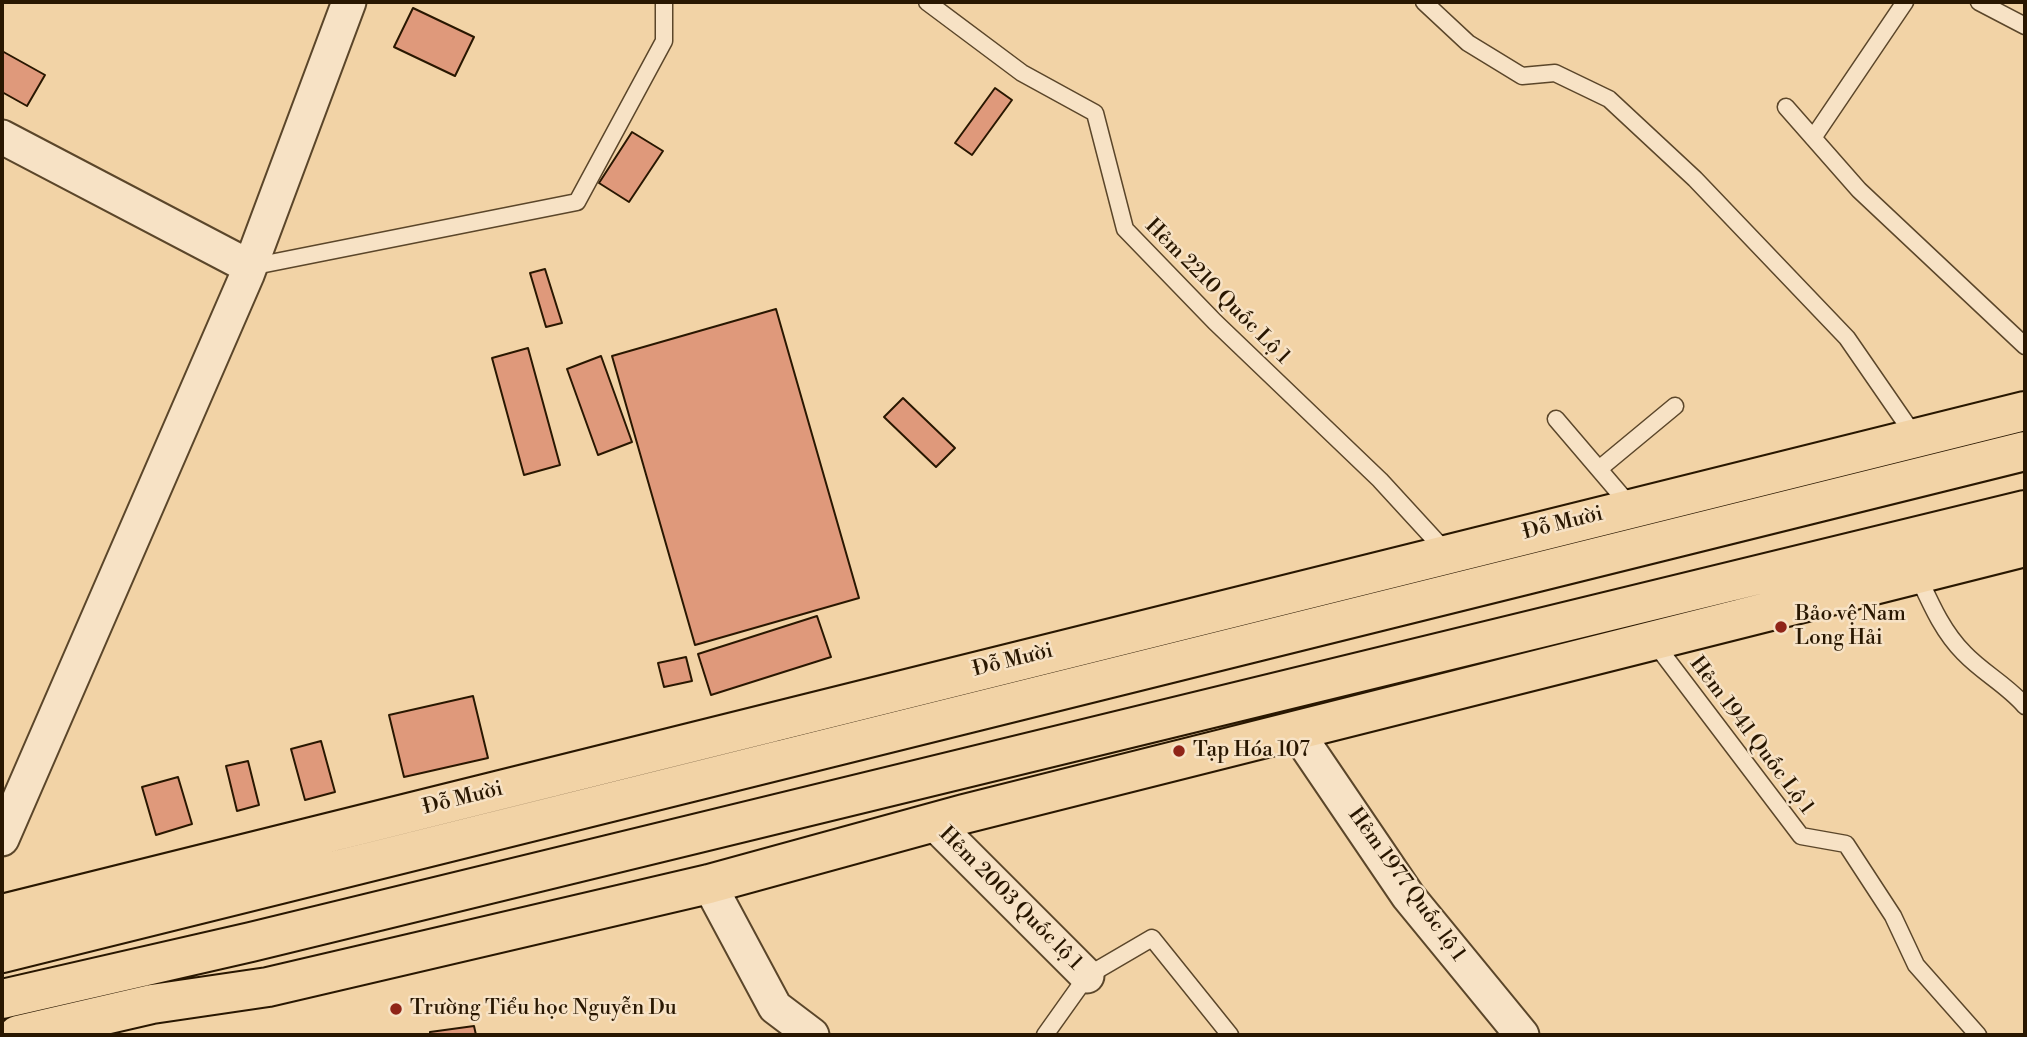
<!DOCTYPE html>
<meta charset="utf-8">
<style>
body{margin:0}
#map{position:relative;width:2027px;height:1037px;overflow:hidden;background:#f2d3a6;font-family:"Libre Bodoni",serif}
canvas{display:block}
.frame{position:absolute;inset:0;border:4px solid #291701;pointer-events:none}
</style>
<div id="map">
<canvas width="2027" height="1037"></canvas>
<div class="frame"></div>
</div>
<script>
const g = document.querySelector('canvas').getContext('2d');
g.lineJoin = 'round';
function fillPath(path, color) { g.fillStyle = color; g.fill(path, 'evenodd'); }
function stroke(path, color, width, dash) { g.strokeStyle = color; g.lineWidth = width; g.lineCap = dash ? 'butt' : 'round'; g.setLineDash(dash || []); g.stroke(path); }
function drawText(font, color, halo, rows, align = 'center') {
  g.font = font + ' "Libre Bodoni",serif'; g.lineWidth = 5; g.setLineDash([]); g.textBaseline = 'middle'; g.strokeStyle = halo; g.fillStyle = color; for (const [text, x, y, turn = 0] of rows) {
    g.save(); g.translate(x, y); g.rotate((+turn || 0) * Math.PI / 180); g.textAlign = isNaN(turn) ? turn : align; if (halo) g.strokeText(text, 0, 0); g.fillText(text, 0, 0); g.restore();
  }
}
const building = new Path2D(`
 M 413,8 L 474,37 L 455,76 L 394,47 Z
 M 2,51 L 45,75 L 27,106 L 2,92 Z
 M 995,88 L 1012,100 L 972,155 L 955,143 Z
 M 632,132 L 663,151 L 629,202 L 599,183 Z
 M 545,269 L 562,323 L 546,327 L 530,273 Z
 M 776,309 L 859,598 L 695,645 L 612,356 Z
 M 528,348 L 560,465 L 524,475 L 492,358 Z
 M 601,356 L 632,442 L 598,455 L 567,369 Z
 M 903,398 L 955,448 L 936,467 L 884,417 Z
 M 817,616 L 831,657 L 711,695 L 698,654 Z
 M 686,657 L 692,681 L 664,687 L 658,663 Z
 M 473,696 L 488,758 L 404,777 L 389,715 Z
 M 321,741 L 335,792 L 305,800 L 291,749 Z
 M 248,761 L 259,805 L 237,811 L 226,766 Z
 M 178,777 L 192,824 L 156,835 L 142,787 Z
 M 474,1026 L 476,1035 L 430,1035 L 430,1032 Z`);
fillPath(building, '#df997b');
stroke(building, '#291701', 2);
const lane = new Path2D(`
 M 927,2 L 1022,73 L 1095,113 L 1125,229 L 1215,322 L 1380,480 L 1447,553
 M 1424,2 L 1468,43 L 1522,76 L 1555,73 L 1609,99 L 1695,179 L 1847,338 L 1916,438
 M 1979,2 L 2025,26
 M 1786,107 L 1859,190 L 2025,346
 M 1813,138 L 1905,2
 M 250,267 L 577,202 L 664,41 L 664,2
 M 1556,419 L 1632,508
 M 1599,469 L 1675,406
 M 1917,574 C 1930,602 1942,631 1964,653 C 1983,673 2007,685 2025,706
 M 1653,641 L 1801,836 L 1846,844 L 1893,916 L 1916,965 L 1978,1035
 M 1045,1035 L 1087,976 L 1152,938 L 1230,1035`);
const street = new Path2D(`
 M 2,137 L 250,267
 M 1296,731 L 1408,896 L 1522,1035
 M 933,822 L 1087,976
 M 2,839 L 247,275 L 349,2
 M 709,884 L 775,1007 L 812,1035`);
const highway = new Path2D(`
 M 2,914 L 2025,411
 M 2,953 L 2025,451
 M 2,999 L 251,942 L 2025,510
 M 18,1035 L 152,1004 L 268,987 L 709,884 L 964,814 L 2025,547`);
stroke(lane, '#5b462a', 19);
stroke(street, '#5b462a', 37);
stroke(highway, '#291701', 42);
stroke(lane, '#f7e2c5', 16);
stroke(street, '#f7e2c5', 33);
stroke(highway, '#f2d3a6', 38);
for (const [x, y, r, color] of [
 [1781,627,7,"#8f2418"],
 [1179,751,7,"#8f2418"],
 [396,1009,7,"#8f2418"]
]) { const dot = new Path2D(); dot.arc(x, y, r, 0, 2 * Math.PI); g.fillStyle = color; g.fill(dot); stroke(dot, '#f7e2c5', 2.5); }
drawText('21px', '#291701', '#f7e2c5', [
 ["Hẻm 2210 Quốc Lộ 1",1217,292,45],
 ["Đỗ Mười",1563,524,-14],
 ["Đỗ Mười",1013,661,-14],
 ["Hẻm 1941 Quốc Lộ 1",1751,736,53],
 ["Đỗ Mười",463,799,-14],
 ["Hẻm 1977 Quốc lộ 1",1406,885,54],
 ["Hẻm 2003 Quốc lộ 1",1010,899,45]
]);
drawText('21px', '#291701', '#f7e2c5', [
 ["Bảo vệ Nam",1795,615],
 ["Long Hải",1795,639],
 ["Tạp Hóa 107",1193,751],
 ["Trường Tiểu học Nguyễn Du",410,1009]
], 'left');
</script>
